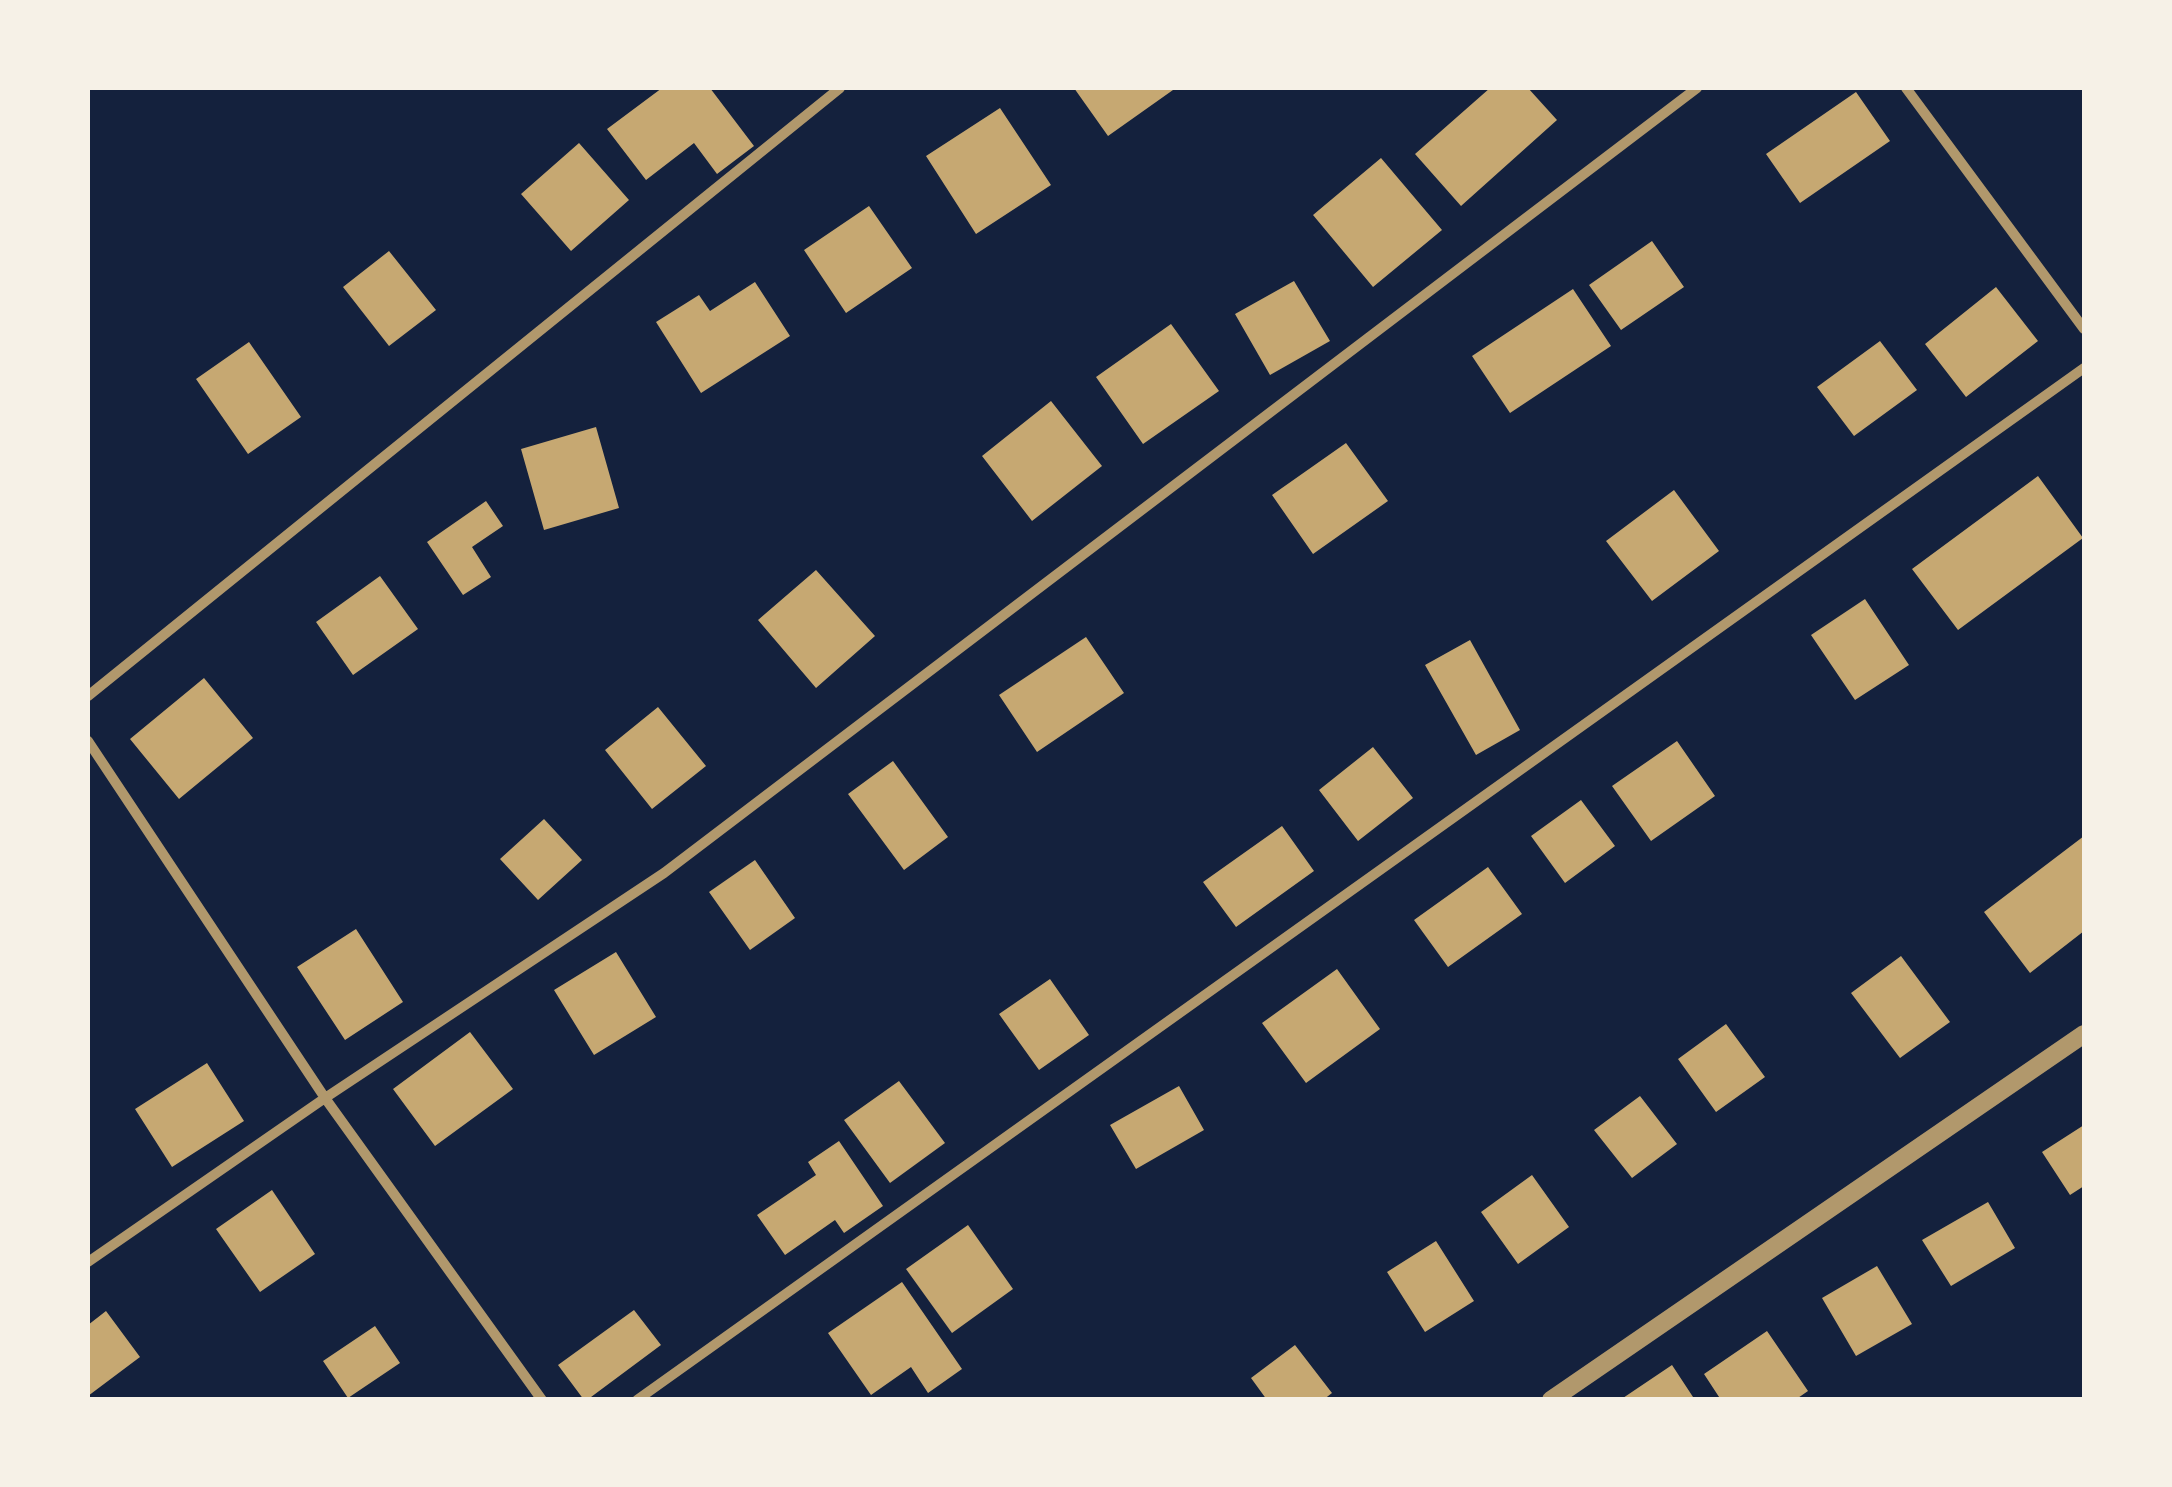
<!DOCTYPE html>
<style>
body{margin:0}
#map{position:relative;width:2172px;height:1487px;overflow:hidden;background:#14213d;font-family:"Golos Text",sans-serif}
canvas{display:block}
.frame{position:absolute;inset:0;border:90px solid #f6f1e7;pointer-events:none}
</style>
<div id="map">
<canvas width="2172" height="1487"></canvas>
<div class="frame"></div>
</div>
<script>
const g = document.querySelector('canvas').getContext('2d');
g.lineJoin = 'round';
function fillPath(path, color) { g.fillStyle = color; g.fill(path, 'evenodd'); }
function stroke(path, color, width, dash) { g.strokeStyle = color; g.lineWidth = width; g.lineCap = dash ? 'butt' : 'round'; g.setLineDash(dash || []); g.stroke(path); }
fillPath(new Path2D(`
 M 662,88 L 710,88 L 754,146 L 717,174 L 694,143 L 646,180 L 607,129 Z
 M 1074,88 L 1171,88 L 1173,90 L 1108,136 Z
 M 1490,88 L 1528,88 L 1557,120 L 1461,206 L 1415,154 Z
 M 1856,92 L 1890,141 L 1800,203 L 1766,154 Z
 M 1000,108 L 1051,185 L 976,234 L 926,156 Z
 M 579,143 L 629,200 L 571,251 L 521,194 Z
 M 1381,158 L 1442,230 L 1373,287 L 1313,215 Z
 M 869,206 L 912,268 L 846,313 L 804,250 Z
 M 1652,241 L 1684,287 L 1621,330 L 1589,285 Z
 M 389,251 L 436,310 L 389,346 L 343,287 Z
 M 1294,281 L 1330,341 L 1270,375 L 1235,314 Z
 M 755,282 L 790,336 L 701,393 L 656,322 L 699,295 L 710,311 Z
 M 1996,287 L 2038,341 L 1966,397 L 1925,344 Z
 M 1573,289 L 1611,346 L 1510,413 L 1472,356 Z
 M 1171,324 L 1219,391 L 1143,444 L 1096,377 Z
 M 1880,341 L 1917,390 L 1854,436 L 1817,387 Z
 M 249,342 L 301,417 L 248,454 L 196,379 Z
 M 1051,401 L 1102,466 L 1032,521 L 982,456 Z
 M 596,427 L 619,508 L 544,530 L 521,449 Z
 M 1346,443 L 1388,501 L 1313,554 L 1272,495 Z
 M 2038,476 L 2083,538 L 1958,630 L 1912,569 Z
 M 1674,490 L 1719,551 L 1652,601 L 1606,541 Z
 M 486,501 L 503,526 L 472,547 L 491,577 L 463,595 L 427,542 Z
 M 816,570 L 875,636 L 816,688 L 758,620 Z
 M 380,576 L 418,629 L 353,675 L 316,622 Z
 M 1865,599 L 1909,665 L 1855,700 L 1811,635 Z
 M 1086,637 L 1124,693 L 1037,752 L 999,695 Z
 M 1470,640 L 1520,730 L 1476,755 L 1425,665 Z
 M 204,678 L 253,738 L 179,799 L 130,739 Z
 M 658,707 L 706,766 L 652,809 L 605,750 Z
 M 1677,741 L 1715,796 L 1651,841 L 1612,786 Z
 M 1373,747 L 1413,798 L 1358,841 L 1319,790 Z
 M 893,761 L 948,837 L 904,870 L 848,794 Z
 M 1581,800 L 1615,846 L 1565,883 L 1531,836 Z
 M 544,819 L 582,860 L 538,900 L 500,859 Z
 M 1282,826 L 1314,871 L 1236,927 L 1203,882 Z
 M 2084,836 L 2084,931 L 2030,973 L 1984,912 Z
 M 755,860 L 795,918 L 750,950 L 709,892 Z
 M 1488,867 L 1522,914 L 1448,967 L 1414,920 Z
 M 356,929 L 403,1002 L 345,1040 L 297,967 Z
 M 616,952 L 656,1017 L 594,1055 L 554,990 Z
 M 1901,956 L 1950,1022 L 1900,1058 L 1851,993 Z
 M 1337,969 L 1380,1029 L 1306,1083 L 1262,1023 Z
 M 1050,979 L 1089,1035 L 1039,1070 L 999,1014 Z
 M 1726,1024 L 1765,1077 L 1716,1112 L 1678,1059 Z
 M 470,1032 L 513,1089 L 435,1146 L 393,1089 Z
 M 207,1063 L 244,1121 L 172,1167 L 135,1109 Z
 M 899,1081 L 945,1143 L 890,1183 L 844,1120 Z
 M 1179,1086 L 1204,1130 L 1136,1169 L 1110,1125 Z
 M 1640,1096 L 1677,1144 L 1632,1178 L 1594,1130 Z
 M 2084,1125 L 2084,1186 L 2070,1195 L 2042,1152 Z
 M 839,1141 L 883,1206 L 844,1233 L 835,1220 L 785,1255 L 757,1215 L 816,1175 L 808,1162 Z
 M 1532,1175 L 1569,1227 L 1518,1264 L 1481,1212 Z
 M 272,1190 L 315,1254 L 260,1292 L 216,1229 Z
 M 1988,1202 L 2015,1248 L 1951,1286 L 1922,1240 Z
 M 968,1225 L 1013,1289 L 952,1333 L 906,1269 Z
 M 1436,1241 L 1474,1301 L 1425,1332 L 1387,1272 Z
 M 1877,1266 L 1912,1324 L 1856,1356 L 1822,1298 Z
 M 902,1282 L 962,1369 L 928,1393 L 911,1367 L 871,1395 L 828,1333 Z
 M 634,1310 L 661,1345 L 587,1400 L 584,1400 L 558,1365 Z
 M 106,1311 L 140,1357 L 88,1396 L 88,1325 Z
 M 375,1326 L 400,1363 L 348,1398 L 323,1361 Z
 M 1767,1331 L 1808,1391 L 1795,1400 L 1721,1400 L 1704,1374 Z
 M 1295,1345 L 1332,1393 L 1323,1400 L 1267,1400 L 1251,1378 Z
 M 1672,1365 L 1695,1400 L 1620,1400 Z`), '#c6a872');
stroke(new Path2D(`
 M 1906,88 L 2084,329
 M 88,696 L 840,88
 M 88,741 L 325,1098 L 542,1400
 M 88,1262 L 325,1098 L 664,873 L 1697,88
 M 637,1400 L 2084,368`), '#b1986c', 10);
stroke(new Path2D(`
 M 1551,1400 L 2084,1034`), '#b1986c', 18);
</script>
